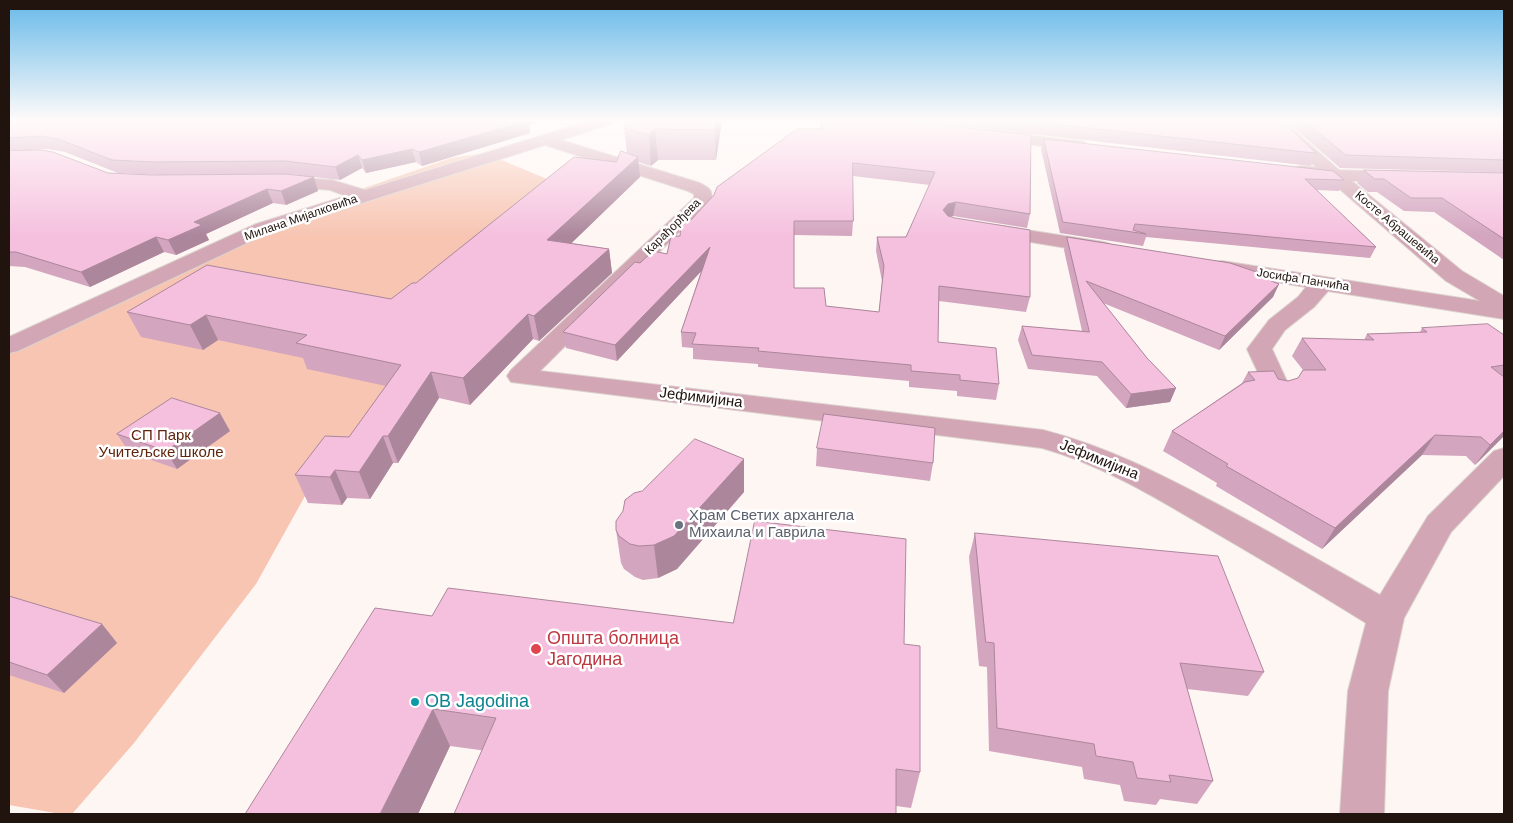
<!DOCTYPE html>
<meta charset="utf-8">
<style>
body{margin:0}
#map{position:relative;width:1513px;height:823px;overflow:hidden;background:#fef6f3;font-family:Helvetica,sans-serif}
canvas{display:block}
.frame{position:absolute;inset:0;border:10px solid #21130e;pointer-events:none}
</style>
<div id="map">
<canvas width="1513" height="823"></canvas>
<div class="frame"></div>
</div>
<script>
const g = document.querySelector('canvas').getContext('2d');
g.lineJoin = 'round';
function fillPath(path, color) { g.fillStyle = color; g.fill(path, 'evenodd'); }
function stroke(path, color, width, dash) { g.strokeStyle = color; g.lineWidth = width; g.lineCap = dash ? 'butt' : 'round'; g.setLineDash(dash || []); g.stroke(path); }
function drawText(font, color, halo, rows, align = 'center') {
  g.font = font + ' Helvetica,sans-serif'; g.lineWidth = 5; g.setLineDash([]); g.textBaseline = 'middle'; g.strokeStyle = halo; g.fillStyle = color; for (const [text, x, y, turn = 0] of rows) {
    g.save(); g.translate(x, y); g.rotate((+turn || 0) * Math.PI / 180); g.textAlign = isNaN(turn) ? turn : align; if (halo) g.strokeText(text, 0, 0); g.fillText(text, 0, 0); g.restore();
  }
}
fillPath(new Path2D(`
 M 485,153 L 566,187 L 305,496 L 256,584 L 134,743 L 72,814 L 61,814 L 9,805 L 9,353 L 103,304 L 353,192 L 451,158 Z`), '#f7c5b2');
const minor = new Path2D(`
 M 589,121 L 613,121 L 610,124 L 561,140 L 700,183 C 709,188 712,189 712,199 L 540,371 L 1043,430 C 1108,447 1158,473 1217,504 C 1272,533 1326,564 1380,595 L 1428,516 L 1494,451 L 1504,448 L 1504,476 L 1451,532 L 1404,618 L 1388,691 L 1384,814 L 1340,814 L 1348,691 L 1366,623 C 1308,587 1249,552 1190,518 C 1143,490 1095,463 1042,448 L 511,382 L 507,376 L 511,370 L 694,198 L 694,194 L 688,191 L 545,145 L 270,232 L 18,351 L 9,353 L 9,337 L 256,224 L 346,196 L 330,190 L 272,185 L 269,181 L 272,177 L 278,176 L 332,180 L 365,190 Z
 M 1267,121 L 1284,121 L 1339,170 L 1404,172 L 1407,176 L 1404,180 L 1398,181 L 1352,181 L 1462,271 L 1504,296 L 1504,319 L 1328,291 L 1314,307 L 1285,330 L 1272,349 L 1291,390 L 1287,396 L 1278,398 L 1269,396 L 1247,349 L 1269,320 L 1298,297 L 1306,287 L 1214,272 L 1211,267 L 1214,262 L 1222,261 L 1480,301 L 1446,281 L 1329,180 L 1295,175 L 1292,171 L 1295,167 L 1301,166 L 1316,167 Z
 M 993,131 L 1079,141 L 1085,142 L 1087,146 L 1085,150 L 1079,151 L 987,139 L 985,136 L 987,133 Z
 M 995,225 L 1103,242 L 1110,244 L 1113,248 L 1110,252 L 1103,254 L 988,235 L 985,231 L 988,227 Z`);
stroke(minor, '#dbd2ce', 2);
fillPath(minor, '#d2a6b4');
fillPath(new Path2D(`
 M 9,121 L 529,125 L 530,133 L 422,166 L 416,162 L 366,173 L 362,168 L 340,180 L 314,177 L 318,191 L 286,205 L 273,203 L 206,234 L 209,240 L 176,255 L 164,252 L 90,287 L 25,267 L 9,266 ZM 48,149 L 65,152 L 118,173 L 159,175 L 290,174 L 314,177 L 152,175 L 108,173 L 29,150 Z
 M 722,121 L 716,160 L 658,160 L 651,166 L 638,162 L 640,177 L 571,243 L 609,249 L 612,273 L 539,341 L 533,339 L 470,405 L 439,398 L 398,463 L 393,463 L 370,499 L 347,498 L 342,505 L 308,503 L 295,475 L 349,437 L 386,386 L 307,369 L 303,358 L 218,340 L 203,350 L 141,337 L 127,312 L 391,299 L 616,162 L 627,153 L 624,128 Z
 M 820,121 L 909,121 L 1030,214 L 1027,228 L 953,216 L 951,217 L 1030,297 L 1026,312 L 939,301 L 938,342 L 999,384 L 996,400 L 957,396 L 957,391 L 909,387 L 909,381 L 758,367 L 758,364 L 693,359 L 693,348 L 682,347 L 681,332 L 701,271 L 617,361 L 566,348 L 563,332 L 640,263 L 667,254 L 690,221 L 821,129 ZM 853,176 L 930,185 L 906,237 L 877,237 L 876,251 L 882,281 L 879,312 L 826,306 L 794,288 L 794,235 L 852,236 L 853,221 Z
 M 919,121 L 1282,121 L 1316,153 L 1311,166 Z
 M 1286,121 L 1504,121 L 1504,260 L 1434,212 L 1404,211 L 1377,192 L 1368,192 L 1357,183 L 1364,170 L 1490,172 L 1340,168 Z
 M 1044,139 L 1344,180 L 1339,191 L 1317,190 L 1376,247 L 1370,258 L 1146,237 L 1143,246 L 1060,233 L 1041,149 Z
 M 1067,237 L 1273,282 L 1279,284 L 1273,297 L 1219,350 L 1103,303 L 1147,358 L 1176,388 L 1170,402 L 1126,408 L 1097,376 L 1028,369 L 1018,340 L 1022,326 L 1082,331 L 1064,250 Z
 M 1422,328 L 1504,335 L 1504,436 L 1475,465 L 1466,456 L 1422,455 L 1322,549 L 1216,486 L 1217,483 L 1163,451 L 1172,431 L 1242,383 L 1248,372 L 1288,381 L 1298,378 L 1303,370 L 1292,356 L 1302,338 L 1364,340 L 1367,334 L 1420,332 Z
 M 230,431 L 177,469 L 129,452 L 117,434 Z
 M 817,448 L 933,463 L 930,481 L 816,466 Z
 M 744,492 L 677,569 L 658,578 L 643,580 L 635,577 L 624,569 L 621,563 L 616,530 Z
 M 975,533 L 1264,672 L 1248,696 L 1187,689 L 1213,781 L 1197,804 L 1160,799 L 1156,805 L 1124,801 L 1120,785 L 1084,779 L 1082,767 L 989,751 L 987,667 L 979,666 L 969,557 Z
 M 9,596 L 102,624 L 117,643 L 64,693 L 9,675 Z
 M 432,616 L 904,644 L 920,772 L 911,808 L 450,746 L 418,814 Z`), '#d3a5bf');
fillPath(new Path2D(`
 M 526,121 L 540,121 L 529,125 L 530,133 L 422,166 L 419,152 Z
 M 716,121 L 722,121 L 716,160 L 715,130 Z
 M 655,129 L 658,160 L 651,166 L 649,135 Z
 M 412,149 L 416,162 L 366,173 L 362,160 Z
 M 358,155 L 362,168 L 340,180 L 335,167 Z
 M 638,157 L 640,177 L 551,263 L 547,240 Z
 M 314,177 L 318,191 L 286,205 L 281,191 Z
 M 267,189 L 273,203 L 206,234 L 209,240 L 176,255 L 168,240 L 194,222 Z
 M 956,202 L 953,216 L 945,218 L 943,210 L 948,204 Z
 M 156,237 L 164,252 L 90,287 L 81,272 Z
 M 710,247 L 710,262 L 617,361 L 615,345 Z
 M 609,249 L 612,273 L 539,341 L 534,316 Z
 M 1279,284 L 1273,297 L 1219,350 L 1225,336 Z
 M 528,314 L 533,339 L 470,405 L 463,378 Z
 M 206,315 L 218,340 L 203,350 L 190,325 Z
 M 431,372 L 439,398 L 398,463 L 388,436 Z
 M 1176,388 L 1170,402 L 1126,408 L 1131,394 Z
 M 220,413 L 230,431 L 177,469 L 166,451 Z
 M 1504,431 L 1504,436 L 1475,465 L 1490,445 Z
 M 1435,435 L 1422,455 L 1322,549 L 1335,528 Z
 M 383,436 L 393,463 L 370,499 L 359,472 Z
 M 744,459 L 744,492 L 677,569 L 658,578 L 654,545 Z
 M 335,470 L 347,498 L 342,505 L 330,477 Z
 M 102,624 L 117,643 L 64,693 L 47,675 Z
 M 433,709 L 450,746 L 418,814 L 380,814 Z`), '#ac869b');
const building = new Path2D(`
 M 9,121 L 526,121 L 419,152 L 412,149 L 362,160 L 358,155 L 335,167 L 285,161 L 153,162 L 112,160 L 58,139 L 41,136 L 9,138 Z
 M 627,121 L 716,121 L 715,130 L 655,129 L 649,135 L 624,128 Z
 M 822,121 L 909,121 L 1031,135 L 1030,214 L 956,202 L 948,204 L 943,210 L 948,216 L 955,218 L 1030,230 L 1030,297 L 939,286 L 938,342 L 996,348 L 999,384 L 960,380 L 960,375 L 911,371 L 911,365 L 758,351 L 759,348 L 692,344 L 696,333 L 681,332 L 710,247 L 615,345 L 563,332 L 635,262 L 640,263 L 653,251 L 667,254 L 671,236 L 680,236 L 681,221 L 690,221 L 714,195 L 717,187 L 797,129 L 823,129 ZM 853,163 L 935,172 L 906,237 L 877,237 L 884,266 L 879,312 L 826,306 L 824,288 L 794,288 L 794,221 L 853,221 Z
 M 1026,121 L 1282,121 L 1316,153 Z
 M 1305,121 L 1504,121 L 1504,160 L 1346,155 Z
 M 1044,139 L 1333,171 L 1344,180 L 1305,179 L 1376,247 L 1135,224 L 1133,230 L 1146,234 L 1063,222 Z
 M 41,150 L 53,152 L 108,173 L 152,175 L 285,174 L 314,177 L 281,191 L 267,189 L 194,222 L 202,225 L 168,240 L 156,237 L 81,272 L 16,252 L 9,252 L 9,151 Z
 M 621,151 L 638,157 L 547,240 L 609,249 L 534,316 L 528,314 L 463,378 L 431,372 L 388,436 L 383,436 L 359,472 L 335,470 L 330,477 L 295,475 L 325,436 L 349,437 L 401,365 L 296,343 L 307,335 L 206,315 L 190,325 L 127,312 L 207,265 L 391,299 L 412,283 L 416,283 L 574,157 L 616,162 Z
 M 1364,170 L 1504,173 L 1504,239 L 1442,198 L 1411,198 L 1384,179 L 1375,179 Z
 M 1067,237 L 1230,263 L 1274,278 L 1271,281 L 1279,284 L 1225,336 L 1086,281 L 1147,358 L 1176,388 L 1131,394 L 1102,362 L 1032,355 L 1022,326 L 1089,332 Z
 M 1488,324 L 1504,335 L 1504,365 L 1491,367 L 1504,377 L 1504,431 L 1490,445 L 1481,437 L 1435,435 L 1335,528 L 1226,466 L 1228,464 L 1172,431 L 1245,382 L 1255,380 L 1248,372 L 1274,371 L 1278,379 L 1288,381 L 1298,378 L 1303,370 L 1326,370 L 1302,338 L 1374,340 L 1367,334 L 1427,332 L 1422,328 Z
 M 172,398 L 220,413 L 166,451 L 117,434 Z
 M 824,414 L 935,428 L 933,463 L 817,448 Z
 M 695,439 L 744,459 L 674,536 L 654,545 L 639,546 L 630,544 L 619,536 L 616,530 L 616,521 L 623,511 L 625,500 L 634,493 L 642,491 Z
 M 755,521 L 906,539 L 904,644 L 920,646 L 920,772 L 896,769 L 896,814 L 454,814 L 496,718 L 433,709 L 380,814 L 245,814 L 375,608 L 432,616 L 448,588 L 733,623 Z
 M 975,533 L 1218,556 L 1264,672 L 1180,663 L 1213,781 L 1169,775 L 1171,782 L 1137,778 L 1133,762 L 1096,756 L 1094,744 L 997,728 L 994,643 L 986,642 Z
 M 9,596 L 102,624 L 47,675 L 9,662 Z`);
fillPath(building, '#f5c0de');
stroke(building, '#ac869b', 1);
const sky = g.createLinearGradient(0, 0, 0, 236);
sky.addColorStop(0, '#67b9e9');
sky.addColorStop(0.51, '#fffbfa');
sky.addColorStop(1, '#fffbfa00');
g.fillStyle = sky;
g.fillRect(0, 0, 1513, 236);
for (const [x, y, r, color] of [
 [679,525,5,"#6b7280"],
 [536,649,6,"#e0444e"],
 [415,702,5,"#0f9aa8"]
]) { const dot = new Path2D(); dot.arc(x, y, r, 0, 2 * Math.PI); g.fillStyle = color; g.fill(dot); stroke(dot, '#fff', 2); }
drawText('12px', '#21130e', '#fff', [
 ["Милана Мијалковића",301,218,-19],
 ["Карађорђева",673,227,-45],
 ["Косте Абрашевића",1397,228,40],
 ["Јосифа Панчића",1303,280,9]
]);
drawText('15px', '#21130e', '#fff', [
 ["Јефимијина",701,398,7],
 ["Јефимијина",1099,460,22]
]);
drawText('15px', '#5f250d', '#fff', [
 ["СП Парк",161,436],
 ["Учитељске школе",161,453]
]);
drawText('15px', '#5b616d', '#fff', [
 ["Храм Светих архангела",689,516],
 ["Михаила и Гаврила",689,533]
], 'left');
drawText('18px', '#be3a42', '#fff', [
 ["Општа болница",547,639],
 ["Јагодина",547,660]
], 'left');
drawText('18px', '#0d838f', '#fff', [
 ["OB Jagodina",425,702]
], 'left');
</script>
